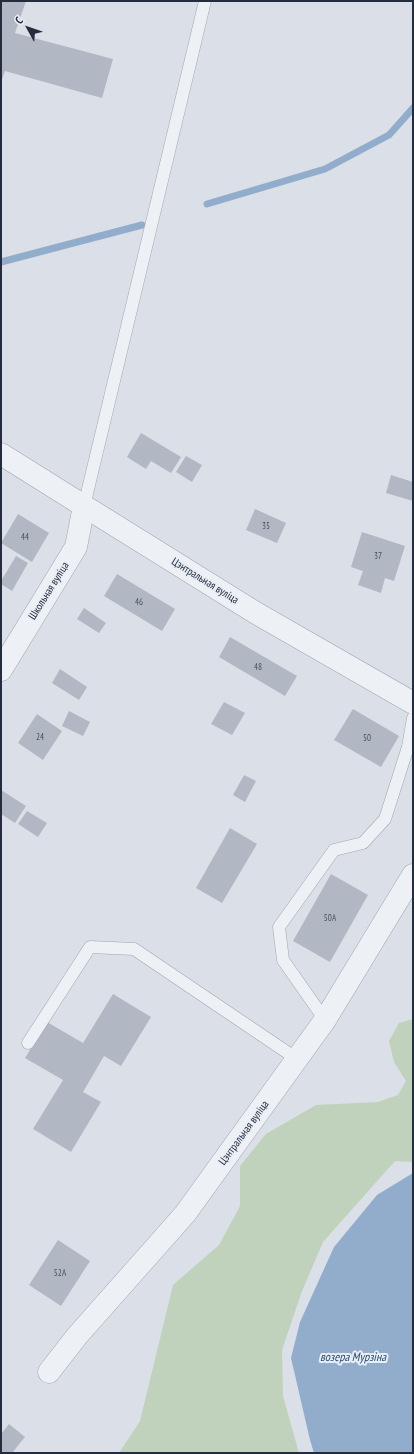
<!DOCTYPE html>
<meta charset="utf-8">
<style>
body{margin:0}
#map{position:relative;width:414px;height:1454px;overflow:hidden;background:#dbdfe7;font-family:"PT Sans Narrow",sans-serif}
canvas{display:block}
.frame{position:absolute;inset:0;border:2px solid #242d3e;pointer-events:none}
.north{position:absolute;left:8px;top:8px;width:40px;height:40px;-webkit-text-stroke:3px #eaeef5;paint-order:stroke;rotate:310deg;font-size:11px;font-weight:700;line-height:16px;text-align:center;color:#242d3e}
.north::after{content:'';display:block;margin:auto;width:14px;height:18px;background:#242d3e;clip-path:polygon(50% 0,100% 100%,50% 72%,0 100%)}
</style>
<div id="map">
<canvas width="414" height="1454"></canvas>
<div class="frame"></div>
<div class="north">С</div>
</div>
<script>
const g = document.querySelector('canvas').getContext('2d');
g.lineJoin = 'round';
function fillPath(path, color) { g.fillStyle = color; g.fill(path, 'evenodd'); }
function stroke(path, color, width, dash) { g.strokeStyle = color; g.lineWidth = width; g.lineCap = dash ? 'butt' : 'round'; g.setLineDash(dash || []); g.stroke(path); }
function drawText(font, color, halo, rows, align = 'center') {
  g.font = font + ' "PT Sans Narrow",sans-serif'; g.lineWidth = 4; g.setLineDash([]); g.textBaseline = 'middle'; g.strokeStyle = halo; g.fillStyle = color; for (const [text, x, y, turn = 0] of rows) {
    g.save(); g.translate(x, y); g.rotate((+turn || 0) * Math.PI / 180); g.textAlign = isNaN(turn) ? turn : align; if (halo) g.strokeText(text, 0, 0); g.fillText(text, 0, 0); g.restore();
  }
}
fillPath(new Path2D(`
 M 413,1019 L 413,1162 L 395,1161 L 323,1242 L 302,1291 L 282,1350 L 283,1396 L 299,1453 L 119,1453 L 140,1421 L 173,1285 L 219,1245 L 240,1206 L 240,1166 L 266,1134 L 316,1105 L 378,1102 L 398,1095 L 406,1081 L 394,1062 L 389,1041 L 399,1023 Z`), '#c0d2bb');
fillPath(new Path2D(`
 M 413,1173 L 413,1453 L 314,1453 L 310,1440 L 291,1358 L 300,1322 L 334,1247 L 377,1195 Z`), '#91adcb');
stroke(new Path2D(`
 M 207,204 L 325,169 L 389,135 L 413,108
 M 1,262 L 142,225`), '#91adcb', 7);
fillPath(new Path2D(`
 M 1,1 L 26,1 L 15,33 L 113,59 L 102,98 L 5,71 L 1,82 Z
 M 141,433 L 181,457 L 171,473 L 151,461 L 146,469 L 127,457 Z
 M 186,456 L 202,465 L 192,482 L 176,472 Z
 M 391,475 L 413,482 L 413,501 L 386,493 Z
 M 255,509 L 286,523 L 277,543 L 246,530 Z
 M 18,514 L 49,533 L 32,562 L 1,543 Z
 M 362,532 L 405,546 L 394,581 L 385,578 L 381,593 L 358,585 L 363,571 L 351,567 Z
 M 16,556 L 28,563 L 12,591 L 1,584 L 1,581 Z
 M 117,574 L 175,609 L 162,631 L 104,596 Z
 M 84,608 L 106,623 L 99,633 L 77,619 Z
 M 230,637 L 297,676 L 285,696 L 219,657 Z
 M 60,669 L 87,687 L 79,700 L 52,683 Z
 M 224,702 L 245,713 L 232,735 L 211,724 Z
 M 353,709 L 399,736 L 381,767 L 334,740 Z
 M 69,711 L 90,722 L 83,736 L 62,726 Z
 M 37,714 L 62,731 L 43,760 L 18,743 Z
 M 244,775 L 256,781 L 245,802 L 233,795 Z
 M 1,790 L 26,806 L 15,823 L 1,814 Z
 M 27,811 L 47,823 L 38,837 L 18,824 Z
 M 230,828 L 257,844 L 222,903 L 196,888 Z
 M 331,874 L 368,895 L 330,962 L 293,941 Z
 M 113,994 L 151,1017 L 121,1066 L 104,1056 L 83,1092 L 101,1102 L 71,1152 L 33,1129 L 63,1080 L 25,1058 L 47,1022 L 83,1043 Z
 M 58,1240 L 90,1261 L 61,1306 L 29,1285 Z
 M 9,1424 L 25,1437 L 12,1453 L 4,1453 L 1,1451 L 1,1434 Z`), '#b1b8c4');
const lane = new Path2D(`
 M 84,506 L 205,1
 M 325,1020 L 283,960 L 279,927 L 334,850 L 363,843 L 385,819 L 408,747 L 413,718
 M 28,1043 L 90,947 L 134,949 L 297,1059`);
const street = new Path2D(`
 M 1,454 L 84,506 L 256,613 L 413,703
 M 1,670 L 76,547 L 84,506
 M 49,1372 L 77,1336 L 185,1214 L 325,1020 L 413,875`);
stroke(lane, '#a0a6b1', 13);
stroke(street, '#a0a6b1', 23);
stroke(lane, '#edf0f5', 12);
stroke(street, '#edf0f5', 22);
drawText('9px', '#475060', null, [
 ["35",266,526],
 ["44",25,537],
 ["37",378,556],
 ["46",139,602],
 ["48",258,667],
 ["24",40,737],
 ["50",367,738],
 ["50А",330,918],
 ["52А",60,1273]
]);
drawText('11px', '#242d3e', '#eaeef5', [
 ["Цэнтральная вуліца",205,581,32],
 ["Школьная вуліца",49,591,-58],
 ["Цэнтральная вуліца",244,1133,-54]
]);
drawText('italic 12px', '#2a4b75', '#eaeef5', [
 ["возера Мурзіна",353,1358]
]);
</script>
